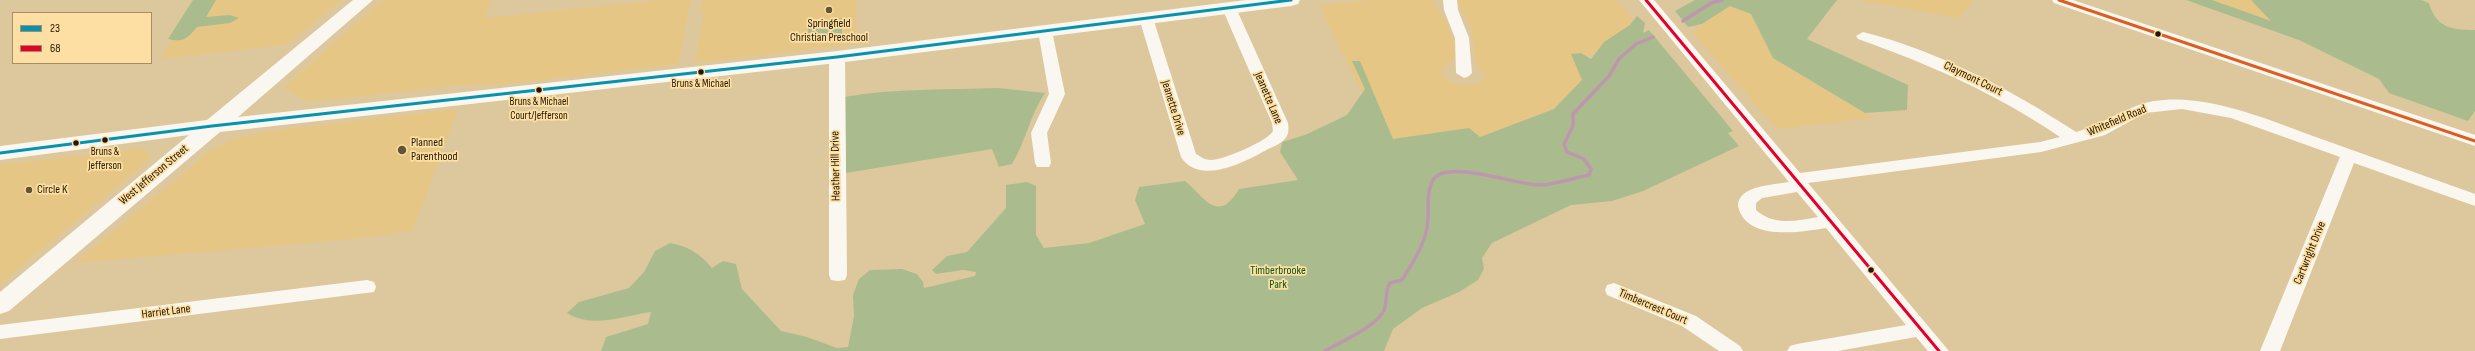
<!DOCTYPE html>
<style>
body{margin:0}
#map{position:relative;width:2475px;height:351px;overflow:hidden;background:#ddc89e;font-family:"Sofia Sans Condensed",sans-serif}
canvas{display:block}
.legend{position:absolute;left:12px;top:12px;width:140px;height:52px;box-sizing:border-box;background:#fedfa3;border:1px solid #a68f62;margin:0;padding:5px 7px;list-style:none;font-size:12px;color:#211601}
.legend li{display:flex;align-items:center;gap:8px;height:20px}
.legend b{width:20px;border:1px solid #a68f62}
</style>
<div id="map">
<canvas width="2475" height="351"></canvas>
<ul class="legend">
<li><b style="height:5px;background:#0593af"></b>23</li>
<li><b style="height:5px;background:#e4002b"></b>68</li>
</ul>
</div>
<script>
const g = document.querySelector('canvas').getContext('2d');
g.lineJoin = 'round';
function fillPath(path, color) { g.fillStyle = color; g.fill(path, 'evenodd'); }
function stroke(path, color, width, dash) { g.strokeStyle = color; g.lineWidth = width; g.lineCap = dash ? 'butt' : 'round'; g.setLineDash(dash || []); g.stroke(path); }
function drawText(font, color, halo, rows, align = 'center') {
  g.font = font + ' "Sofia Sans Condensed",sans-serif'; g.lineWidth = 3.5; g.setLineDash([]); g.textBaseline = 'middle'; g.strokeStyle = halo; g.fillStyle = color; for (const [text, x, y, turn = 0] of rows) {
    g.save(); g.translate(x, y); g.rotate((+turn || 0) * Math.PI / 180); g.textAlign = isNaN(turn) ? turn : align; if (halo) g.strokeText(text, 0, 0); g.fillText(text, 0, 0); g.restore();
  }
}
fillPath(new Path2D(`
 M 198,0 L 342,0 L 286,45 L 160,59 Z
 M 382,0 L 491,0 L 485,18 L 662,0 L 691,0 L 678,64 L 504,84 L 453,86 L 307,102 L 283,88 Z
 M 702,0 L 856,0 L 857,44 L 695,63 L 702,23 L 703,15 L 700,11 Z
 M 1369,0 L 1431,0 L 1446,21 L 1454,44 L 1454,59 L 1444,68 L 1443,75 L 1451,83 L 1464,86 L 1477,84 L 1484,79 L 1484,74 L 1476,64 L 1471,27 L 1457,0 L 1617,0 L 1640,29 L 1574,63 L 1585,79 L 1559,109 L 1476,144 L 1393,157 L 1320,6 Z
 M 1857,0 L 1973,0 L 1959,18 Z
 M 2212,0 L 2251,0 L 2272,21 Z
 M 1730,6 L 1751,14 L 1773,58 L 1873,118 L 1777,129 L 1694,34 L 1695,29 Z
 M 458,109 L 413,231 L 352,239 L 75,263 L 210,151 L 232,139 L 270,131 Z
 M 136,149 L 147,151 L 151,156 L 142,166 L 0,284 L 0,165 Z`), '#e6c684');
fillPath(new Path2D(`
 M 193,0 L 216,0 L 206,17 L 230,15 L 239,18 L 230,23 L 197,27 C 188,38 183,43 168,39 Z
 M 1695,0 L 1837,0 L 1807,39 L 1908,85 L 1907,110 L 1865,113 L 1773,58 L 1751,14 L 1730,6 L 1702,24 L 1688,27 L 1675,11 Z
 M 2186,0 L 2212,0 L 2271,21 L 2251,0 L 2421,0 L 2429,3 C 2436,28 2452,30 2475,30 L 2475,111 L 2468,121 L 2389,93 L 2379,79 L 2299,40 Z
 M 1637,16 L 1645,23 L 1643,33 L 1649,30 L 1733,131 L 1728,133 L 1739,146 L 1643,191 L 1612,201 L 1571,205 L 1492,243 L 1482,258 L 1484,269 L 1478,280 L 1459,292 L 1422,308 L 1393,329 L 1384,351 L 601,351 L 606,337 L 648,324 L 651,312 C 622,316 593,329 567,313 L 579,302 L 629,288 L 644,272 L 655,251 L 670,243 C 690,247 699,253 712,268 L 723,261 L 736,264 L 742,289 L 781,331 L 807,337 L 837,348 L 848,347 L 854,316 L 853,295 L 859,279 L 870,270 L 902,269 L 917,274 L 923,282 L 924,288 L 975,276 L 976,272 L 963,270 L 936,274 L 932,270 L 947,256 L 967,252 L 1006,208 L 1006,185 L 1027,182 L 1036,186 L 1036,235 L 1044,248 L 1089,243 L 1145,224 L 1135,200 L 1139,187 L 1185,181 C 1206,199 1218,224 1239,189 L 1298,180 L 1280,152 L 1282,142 L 1305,135 L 1347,115 L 1365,89 L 1352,61 L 1360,61 L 1393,139 L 1469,128 L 1480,137 L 1554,109 L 1582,80 L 1571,54 L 1581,53 L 1591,59 L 1604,42 L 1630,25 Z
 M 842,18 L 842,35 L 808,40 L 808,23 Z
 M 998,88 L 1045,93 C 1030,115 1026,141 1012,164 L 999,167 L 992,149 L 846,173 L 844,97 C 895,88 947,90 998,88 Z`), '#aabc8e');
stroke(new Path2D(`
 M 1683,21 L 1711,3 L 1722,0
 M 1325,351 C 1340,342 1378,326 1384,310 C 1388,301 1384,292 1390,283 L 1402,280 C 1412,264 1423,247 1427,228 C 1430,214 1425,194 1433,180 C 1447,158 1518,186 1541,185 C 1557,184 1573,178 1589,175 L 1591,169 L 1584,159 L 1567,152 L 1564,144 L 1573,126 L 1573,114 L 1609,76 L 1619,59 L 1636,44 L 1653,37`), '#be96ae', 3.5);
fillPath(new Path2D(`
 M 1443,0 L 1457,0 L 1458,10 L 1469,38 L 1472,73 L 1469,76 L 1464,78 L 1456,73 L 1455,38 L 1444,10 Z
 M 1639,0 L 1654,0 L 1800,173 L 2040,142 L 2060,137 C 1997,94 1929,64 1858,39 L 1856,36 L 1863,32 C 1937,50 2013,91 2076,132 C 2103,125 2126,106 2154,101 C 2209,92 2276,123 2327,141 C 2376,159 2426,176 2475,194 L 2475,206 L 2354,163 L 2280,351 L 2260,351 L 2340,157 L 2231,118 L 2182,109 L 2145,113 L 2105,135 L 2041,152 L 1808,183 L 1949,351 L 1928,351 L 1916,337 L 1838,351 L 1787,351 L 1790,346 L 1797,344 L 1906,325 L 1826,228 C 1801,232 1746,242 1738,206 C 1738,185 1774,185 1789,182 ZM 1797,192 L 1818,217 C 1796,221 1774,226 1756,210 L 1756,203 L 1762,198 Z
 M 2052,0 L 2073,0 L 2475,135 L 2475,146 L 2054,3 Z
 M 1229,4 L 1236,8 L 1288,123 C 1289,129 1289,135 1284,140 C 1280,144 1273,147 1268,149 C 1246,162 1199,186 1181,157 L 1139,18 L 1146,14 L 1153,18 L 1196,154 C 1201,157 1205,160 1211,160 C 1223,160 1268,141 1273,131 L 1272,123 L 1222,8 Z
 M 1045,27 L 1052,31 L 1065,94 L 1047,133 L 1051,163 L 1049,167 L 1037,167 L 1035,163 L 1031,133 L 1049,94 L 1038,31 Z
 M 837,52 L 845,57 L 847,275 L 845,280 L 838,281 L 831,280 L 829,275 L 829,57 Z
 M 367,280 L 374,282 L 376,287 L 374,292 L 0,339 L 0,325 Z
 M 1614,283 L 1696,316 L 1740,346 L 1743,351 L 1719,351 L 1682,326 L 1607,295 L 1605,290 L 1607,285 Z`), '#faf7f0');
fillPath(new Path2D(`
 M 353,0 L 373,0 L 238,117 L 837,51 L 1246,0 L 1300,0 L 1298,4 L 1291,6 L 837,63 L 220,132 L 9,311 L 0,314 L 0,292 L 189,135 L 0,160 L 0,146 L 207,120 Z`), '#faf7f0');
stroke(new Path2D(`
 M 0,153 L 212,126 L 837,57 L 1291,0`), '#0593af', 3);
stroke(new Path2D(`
 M 1646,0 L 1939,351`), '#e4002b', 3);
stroke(new Path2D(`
 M 2059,0 L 2475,141`), '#dd5d1f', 3);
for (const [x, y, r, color] of [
 [829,10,4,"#635438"],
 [2158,34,3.5,"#211601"],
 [701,72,3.5,"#211601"],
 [539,90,3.5,"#211601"],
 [105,140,3.5,"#211601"],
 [76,143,3.5,"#211601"],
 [402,150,5,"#635438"],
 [29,190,4,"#635438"],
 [1871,270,3.5,"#211601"]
]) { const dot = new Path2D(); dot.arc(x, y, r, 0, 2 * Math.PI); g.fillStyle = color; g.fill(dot); stroke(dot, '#fedfa3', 1.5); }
drawText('11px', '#211601', '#fedfa3', [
 ["Bruns & Michael",701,84],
 ["Bruns & Michael",539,102],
 ["Court/Jefferson",539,116],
 ["Bruns &",105,152],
 ["Jefferson",105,166]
]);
drawText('12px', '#211601', '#fedfa3', [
 ["Springfield",829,24,"center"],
 ["Christian Preschool",829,38,"center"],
 ["Planned",411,143],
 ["Parenthood",411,157],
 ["Circle K",37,190]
], 'left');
drawText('12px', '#211601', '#fedfa3', [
 ["Claymont Court",1973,79,26],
 ["Jeanette Lane",1268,98,67],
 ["Jeanette Drive",1173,108,73],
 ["Whitefield Road",2117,121,-23],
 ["Heather Hill Drive",836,166,-91],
 ["West Jefferson Street",154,175,-40],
 ["Cartwright Drive",2310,253,-68],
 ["Timbercrest Court",1653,307,23],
 ["Harriet Lane",166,312,-7]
]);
drawText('12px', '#085510', '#fedfa3', [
 ["Timberbrooke",1278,271],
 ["Park",1278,285]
]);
</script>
